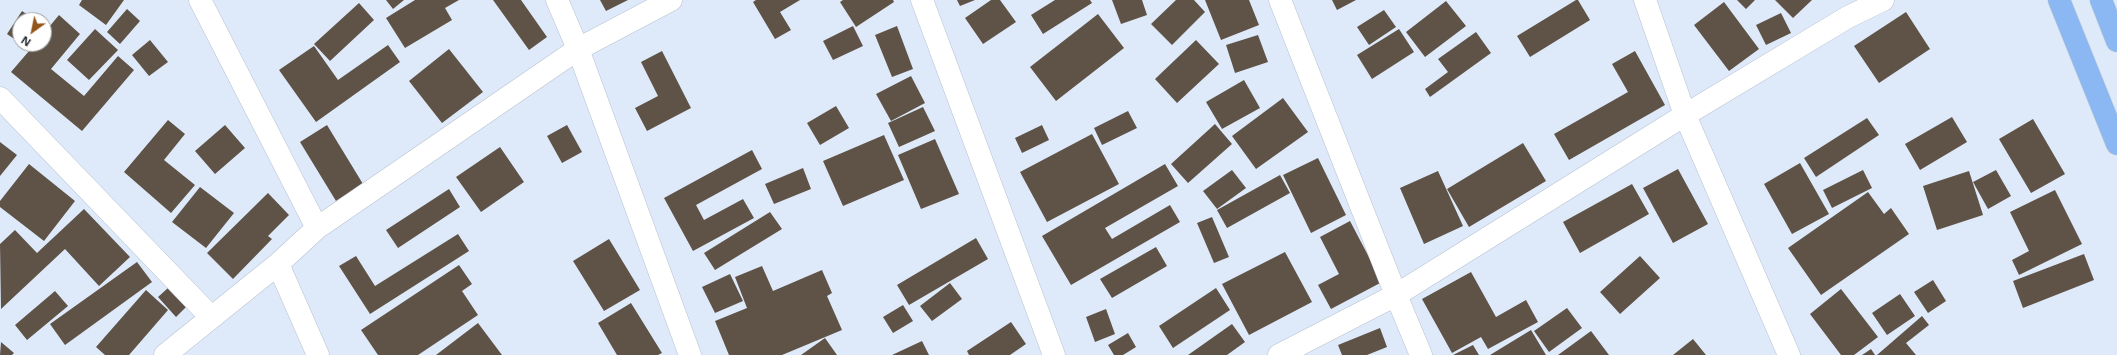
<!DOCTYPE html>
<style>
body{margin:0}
#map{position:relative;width:2117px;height:355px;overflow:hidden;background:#deeaf9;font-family:"Open Sans",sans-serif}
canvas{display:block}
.north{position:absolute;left:12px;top:12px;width:40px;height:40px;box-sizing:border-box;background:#fff;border:1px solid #a6a8aa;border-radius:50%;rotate:213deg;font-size:11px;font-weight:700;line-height:16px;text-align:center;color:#21252b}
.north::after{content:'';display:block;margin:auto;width:14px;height:18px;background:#93541a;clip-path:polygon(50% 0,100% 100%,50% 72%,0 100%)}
</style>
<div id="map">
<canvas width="2117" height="355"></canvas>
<div class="north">N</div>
</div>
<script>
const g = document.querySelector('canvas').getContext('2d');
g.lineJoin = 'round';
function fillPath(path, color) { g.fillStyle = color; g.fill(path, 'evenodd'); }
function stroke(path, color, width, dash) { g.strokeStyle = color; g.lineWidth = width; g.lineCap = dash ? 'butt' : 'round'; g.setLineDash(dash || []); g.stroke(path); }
fillPath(new Path2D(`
 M 82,0 L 124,0 L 106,25 L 79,5 Z
 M 386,0 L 404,0 L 393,9 Z
 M 415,0 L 459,0 L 445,8 L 452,20 L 405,48 L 386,18 Z
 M 493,0 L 521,0 L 547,37 L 529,50 Z
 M 600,0 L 628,0 L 606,11 Z
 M 756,0 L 800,0 L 780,12 L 791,30 L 775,39 L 753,2 Z
 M 843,0 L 893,0 L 894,2 L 856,27 L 840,2 Z
 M 957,0 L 975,0 L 960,6 Z
 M 991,0 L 1000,0 L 1016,22 L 983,44 L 965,18 Z
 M 1055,0 L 1090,0 L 1092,3 L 1043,34 L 1031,15 Z
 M 1112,0 L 1142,0 L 1147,15 L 1121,24 Z
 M 1176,0 L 1194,0 L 1205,12 L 1172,45 L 1151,24 Z
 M 1205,0 L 1249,0 L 1259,25 L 1221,40 Z
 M 1332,0 L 1356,0 L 1337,10 Z
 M 1576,0 L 1578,0 L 1590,20 L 1530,57 L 1517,36 Z
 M 1737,0 L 1755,0 L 1746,9 Z
 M 1775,0 L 1812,0 L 1793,18 Z
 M 1446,1 L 1466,26 L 1425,57 L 1406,32 Z
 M 1724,2 L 1759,49 L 1729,71 L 1694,25 Z
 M 359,3 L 374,20 L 330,61 L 314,44 Z
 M 127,9 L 140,21 L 120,44 L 107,32 Z
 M 1384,10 L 1396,27 L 1369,45 L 1357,27 Z
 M 22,11 L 35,20 L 20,20 L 20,43 L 7,34 Z
 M 1906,12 L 1930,49 L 1879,83 L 1854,46 Z
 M 1781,13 L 1791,33 L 1766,45 L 1756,25 Z
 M 1098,14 L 1124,48 L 1056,101 L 1030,67 Z
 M 59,15 L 80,34 L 51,69 L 84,96 L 118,56 L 134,70 L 82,131 L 11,72 L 35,44 L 44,44 L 44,33 Z
 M 853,26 L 863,46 L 833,60 L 823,41 Z
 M 897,26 L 913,69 L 892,77 L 875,35 Z
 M 95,29 L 118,50 L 89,80 L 67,60 Z
 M 1399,29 L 1414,52 L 1372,79 L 1357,55 Z
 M 1476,32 L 1491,53 L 1430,97 L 1425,89 L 1448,72 L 1438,59 Z
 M 1258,35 L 1268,62 L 1235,73 L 1226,45 Z
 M 150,40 L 168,62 L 149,76 L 132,55 Z
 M 1196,40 L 1219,64 L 1177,103 L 1155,79 Z
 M 388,45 L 400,62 L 316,122 L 279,70 L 314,46 L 338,80 Z
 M 449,49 L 483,92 L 442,123 L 409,81 Z
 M 662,51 L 691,108 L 647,131 L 635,108 L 658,96 L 641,62 Z
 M 1635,51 L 1665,105 L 1569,160 L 1554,134 L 1628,92 L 1612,64 Z
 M 911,76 L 925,103 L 891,121 L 876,94 Z
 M 1244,80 L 1260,108 L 1222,129 L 1206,102 Z
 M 1283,98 L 1308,132 L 1256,169 L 1232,136 Z
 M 836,106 L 849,128 L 820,145 L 807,123 Z
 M 923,107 L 935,131 L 899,147 L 888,123 Z
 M 1128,111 L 1137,128 L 1102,145 L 1094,128 Z
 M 1952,117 L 1967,142 L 1920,170 L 1905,144 Z
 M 1867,118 L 1879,135 L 1816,177 L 1804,158 Z
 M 2033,119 L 2065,174 L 2031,193 L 1999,139 Z
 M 168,120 L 185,134 L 164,160 L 195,185 L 171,213 L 124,172 Z
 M 1215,124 L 1232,144 L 1188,183 L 1171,164 Z
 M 225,125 L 245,148 L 215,174 L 195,151 Z
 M 327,125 L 363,184 L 336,201 L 300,142 Z
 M 567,125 L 582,152 L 562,163 L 547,136 Z
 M 1042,125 L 1049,140 L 1022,153 L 1015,138 Z
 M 1092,134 L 1119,184 L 1047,222 L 1020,172 Z
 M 884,135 L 904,180 L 843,206 L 823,161 Z
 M 935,139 L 959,194 L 921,209 L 898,155 Z
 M 0,142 L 17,155 L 0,176 Z
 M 1523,143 L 1546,181 L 1469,227 L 1447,189 Z
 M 500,147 L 524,182 L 481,212 L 456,177 Z
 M 752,150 L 762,169 L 696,205 L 704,220 L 743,199 L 754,218 L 693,251 L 664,198 Z
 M 1318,158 L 1346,215 L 1311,233 L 1283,175 Z
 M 1800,163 L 1829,214 L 1792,234 L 1764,184 Z
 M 29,164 L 75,201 L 44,241 L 0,207 L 0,201 Z
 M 1165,164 L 1178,186 L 1105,228 L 1112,239 L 1170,205 L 1180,222 L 1071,285 L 1042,236 Z
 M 803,168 L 811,189 L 774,204 L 765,184 Z
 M 1678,169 L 1708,224 L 1673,243 L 1643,188 Z
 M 1232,170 L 1246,188 L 1217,209 L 1203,191 Z
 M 1863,170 L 1872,188 L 1832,208 L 1823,190 Z
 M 1996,170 L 2011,196 L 1988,209 L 1973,182 Z
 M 1438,171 L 1463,226 L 1424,244 L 1400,188 Z
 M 1969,171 L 1983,215 L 1937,230 L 1923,186 Z
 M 1280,175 L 1290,193 L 1227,228 L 1217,210 Z
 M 1632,184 L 1649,214 L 1580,253 L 1563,222 Z
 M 200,187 L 234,213 L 206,248 L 172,222 Z
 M 449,189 L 460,207 L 398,248 L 386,230 Z
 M 2055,190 L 2082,244 L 2019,275 L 2012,260 L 2029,251 L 2010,212 Z
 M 1868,192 L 1884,214 L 1891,208 L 1909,234 L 1821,295 L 1788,248 Z
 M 268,193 L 289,215 L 268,236 L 272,239 L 233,279 L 207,253 Z
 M 84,209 L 130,257 L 99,286 L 65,249 L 1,309 L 0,244 L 15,230 L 37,253 Z
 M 770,212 L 782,229 L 715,270 L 704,253 Z
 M 1212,217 L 1229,257 L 1214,263 L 1197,223 Z
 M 1350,221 L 1382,282 L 1331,309 L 1318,285 L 1339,274 L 1320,237 Z
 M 458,234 L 469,251 L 370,314 L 339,266 L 356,256 L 375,286 Z
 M 976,238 L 988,259 L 909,305 L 897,285 Z
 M 609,239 L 640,290 L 604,311 L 573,261 Z
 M 1156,247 L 1167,266 L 1112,298 L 1100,279 Z
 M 1285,252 L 1312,302 L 1249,335 L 1222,284 Z
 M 2084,254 L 2094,280 L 2023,308 L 2013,281 Z
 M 1640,256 L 1660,278 L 1620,314 L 1600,292 Z
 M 137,262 L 152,282 L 65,345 L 50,324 Z
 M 459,265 L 472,284 L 462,291 L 478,315 L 418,355 L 378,355 L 361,330 Z
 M 762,266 L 773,291 L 822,270 L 832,293 L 827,296 L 842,330 L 782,355 L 729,355 L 715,321 L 747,308 L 735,277 Z
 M 1471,272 L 1496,317 L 1526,300 L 1538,322 L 1488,349 L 1481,337 L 1452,353 L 1422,299 Z
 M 730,274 L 743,301 L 715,313 L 702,287 Z
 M 1933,280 L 1946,301 L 1928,313 L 1914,292 Z
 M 950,283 L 962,299 L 932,321 L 920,306 Z
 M 168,288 L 186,307 L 176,317 L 158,297 Z
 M 1216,288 L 1230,310 L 1173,348 L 1159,326 Z
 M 1841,289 L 1878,337 L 1854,355 L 1841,355 L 1810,314 Z
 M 146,290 L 168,310 L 129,355 L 105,355 L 96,347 Z
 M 55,291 L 68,306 L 27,340 L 15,325 Z
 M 1900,294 L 1915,316 L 1887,335 L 1872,313 Z
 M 631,303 L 662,353 L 658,355 L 617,355 L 598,323 Z
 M 903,305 L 913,321 L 893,333 L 883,317 Z
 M 1567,308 L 1582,328 L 1549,352 L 1534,331 Z
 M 1106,309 L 1115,334 L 1095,342 L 1086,317 Z
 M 1922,316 L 1929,325 L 1906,343 L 1916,355 L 1877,355 Z
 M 1011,322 L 1026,344 L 1010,355 L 969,355 L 967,351 Z
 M 478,323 L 502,355 L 436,355 Z
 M 1232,324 L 1245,342 L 1227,355 L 1188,355 Z
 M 1380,328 L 1387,347 L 1367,355 L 1342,355 L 1338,345 Z
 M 1531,330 L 1546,355 L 1490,355 Z
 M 1591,331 L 1609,355 L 1558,355 Z
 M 1128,333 L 1136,347 L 1123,355 L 1114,355 L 1108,345 Z
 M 825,338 L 837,355 L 801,355 Z
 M 1693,339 L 1706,355 L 1673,355 Z
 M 922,341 L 929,355 L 892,355 Z
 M 1,342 L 14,353 L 12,355 L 0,355 Z
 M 1473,345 L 1479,355 L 1453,355 Z
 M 1871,349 L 1875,355 L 1862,355 Z`), '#5f5247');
const minor = new Path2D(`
 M 200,0 L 317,228
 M 557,0 L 578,49 L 690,355
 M 922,0 L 1054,355
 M 1280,0 L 1396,295 L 1421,355
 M 1645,0 L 1685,115 L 1789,355
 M 0,98 L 211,317
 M 278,264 L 318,355
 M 165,355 L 278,264 L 317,228 L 578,49 L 671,0
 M 1279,355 L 1396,295 L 1685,115 L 1848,17 L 1883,0`);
const major = new Path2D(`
 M 2059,0 L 2117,144
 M 2101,0 L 2117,41`);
stroke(minor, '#b7c2d1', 23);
stroke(major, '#cecfd0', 23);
stroke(minor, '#fff', 22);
stroke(major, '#8bb8f3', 22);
</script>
